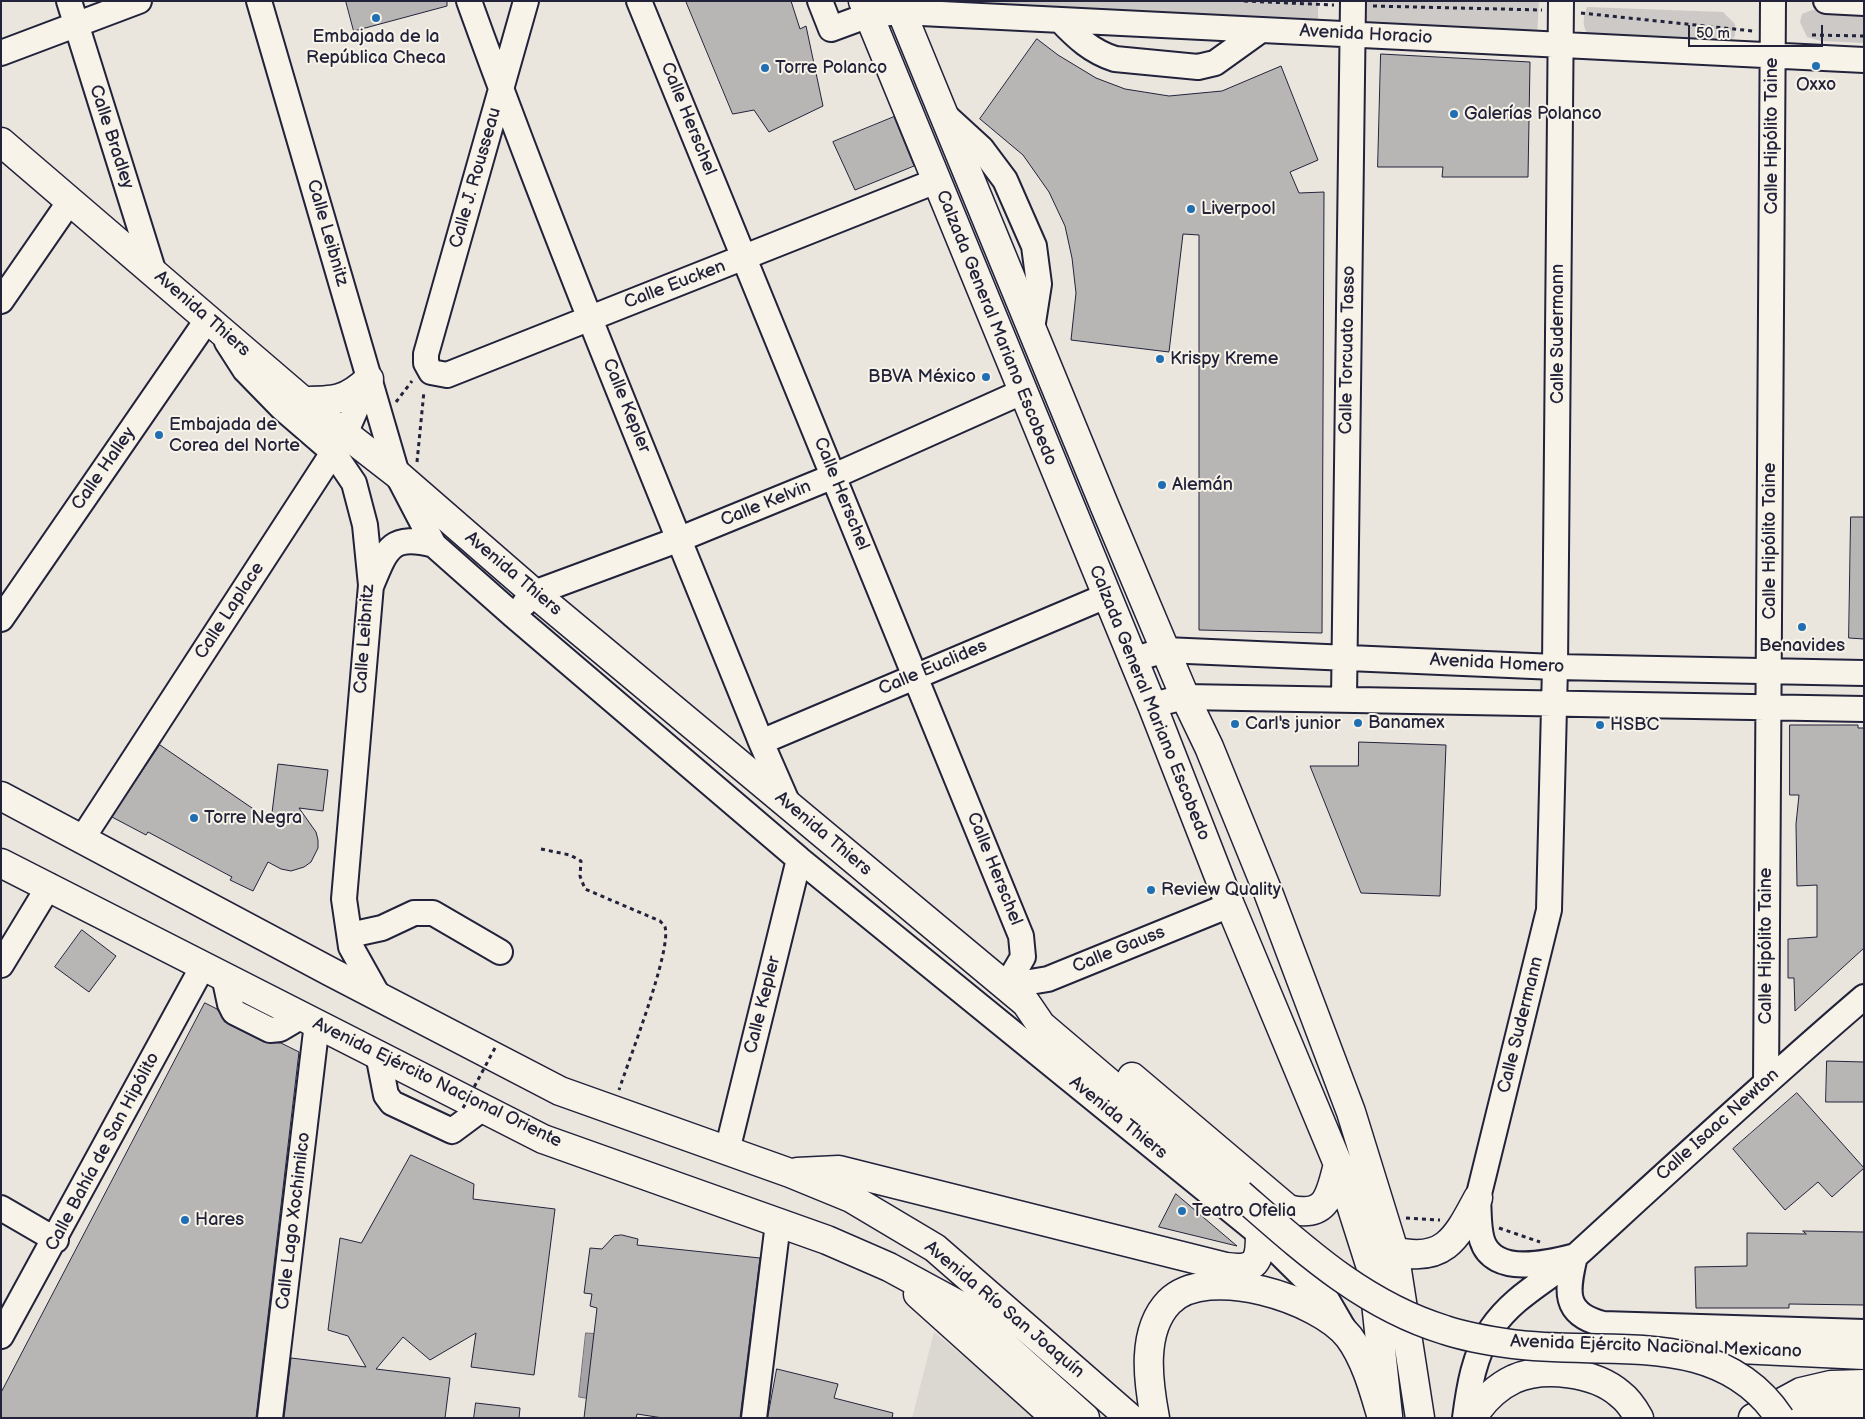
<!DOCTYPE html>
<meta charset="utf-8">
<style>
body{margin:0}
#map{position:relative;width:1865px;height:1419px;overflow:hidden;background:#eae6de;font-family:"Balsamiq Sans",sans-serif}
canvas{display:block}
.frame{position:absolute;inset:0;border:2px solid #22223b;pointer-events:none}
.scale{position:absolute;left:1688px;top:25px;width:135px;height:22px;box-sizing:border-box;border:2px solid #22223b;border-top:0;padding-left:6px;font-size:15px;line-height:18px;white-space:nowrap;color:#22223b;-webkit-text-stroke:4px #f7f3e8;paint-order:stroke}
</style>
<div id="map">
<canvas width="1865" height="1419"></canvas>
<div class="frame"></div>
<div class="scale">50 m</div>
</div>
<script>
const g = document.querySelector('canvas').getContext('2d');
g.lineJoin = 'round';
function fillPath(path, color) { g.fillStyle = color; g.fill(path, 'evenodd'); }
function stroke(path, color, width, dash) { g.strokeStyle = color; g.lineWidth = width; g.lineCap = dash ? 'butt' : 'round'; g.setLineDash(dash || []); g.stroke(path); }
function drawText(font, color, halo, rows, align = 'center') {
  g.font = font + ' "Balsamiq Sans",sans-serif'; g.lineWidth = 4; g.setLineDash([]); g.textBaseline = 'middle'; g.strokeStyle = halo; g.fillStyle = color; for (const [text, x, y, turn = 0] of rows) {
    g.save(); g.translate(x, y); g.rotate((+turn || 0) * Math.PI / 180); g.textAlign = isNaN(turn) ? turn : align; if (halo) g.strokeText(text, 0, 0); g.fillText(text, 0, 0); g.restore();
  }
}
fillPath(new Path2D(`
 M 934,1332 L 1032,1413 L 1037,1418 L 912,1418 Z`), '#dbd8d2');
fillPath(new Path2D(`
 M 912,1 L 1318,1 L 1318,21 L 913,4 Z
 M 1364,1 L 1539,1 L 1537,36 L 1364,24 Z
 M 1587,7 L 1723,12 L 1735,24 L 1735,36 L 1729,42 L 1593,41 C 1583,30 1581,22 1587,7 Z
 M 1812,10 L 1864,12 L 1864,43 L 1821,41 L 1807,37 L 1800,22 L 1802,14 Z`), '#cdc9c6');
const water = new Path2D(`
 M 586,1333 L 619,1335 L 610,1402 L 579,1397 Z`);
fillPath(water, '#a6a3a6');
stroke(water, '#716f7b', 1);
const building = new Path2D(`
 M 346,1 L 447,1 L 447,6 L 354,31 Z
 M 686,1 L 791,1 L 800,29 L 806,26 L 823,106 L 769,132 L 754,110 L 733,114 Z
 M 1037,39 L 1058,55 L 1096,78 L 1125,89 L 1169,96 L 1222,91 L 1281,66 L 1318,160 L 1290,172 L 1299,193 L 1324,192 L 1322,633 L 1199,630 L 1199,235 L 1183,234 L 1169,352 L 1071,340 L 1076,293 L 1072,258 L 1065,226 L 1049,192 L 1023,155 L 980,119 Z
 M 1381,54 L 1530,62 L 1528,177 L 1442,177 L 1443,167 L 1378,167 Z
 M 894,117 L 914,166 L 855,190 L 833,142 Z
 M 1851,517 L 1864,517 L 1864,639 L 1849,638 Z
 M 1790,725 L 1858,725 L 1858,728 L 1864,728 L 1864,948 L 1795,1011 L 1794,978 L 1788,978 L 1788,939 L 1817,937 L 1817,885 L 1797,886 L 1796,824 L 1799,795 L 1790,795 Z
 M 1359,742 L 1446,745 L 1440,896 L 1361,893 L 1310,766 L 1358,766 Z
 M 160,745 L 271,821 L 278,764 L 328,770 L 323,811 L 299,808 L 316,832 L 318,840 L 318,848 L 311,862 L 304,867 L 291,871 L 281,869 L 268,862 L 253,891 L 230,880 L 232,877 L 148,832 L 146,835 L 112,817 Z
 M 82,930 L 116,956 L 89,992 L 55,967 Z
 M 205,1003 L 217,1009 L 228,1024 L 264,1042 L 281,1043 L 299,1052 L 256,1418 L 1,1418 L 1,1393 Z
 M 1827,1061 L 1864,1062 L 1864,1102 L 1826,1102 Z
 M 1797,1093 L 1864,1168 L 1832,1197 L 1818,1182 L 1785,1210 L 1733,1149 Z
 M 411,1155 L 474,1184 L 473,1199 L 555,1209 L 534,1375 L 471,1367 L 476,1333 L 430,1360 L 403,1337 L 376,1369 L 450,1378 L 445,1418 L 284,1418 L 291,1358 L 366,1367 L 348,1336 L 328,1330 L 340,1238 L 361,1243 Z
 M 1176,1194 L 1237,1246 L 1159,1227 Z
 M 1803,1231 L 1864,1232 L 1864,1305 L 1789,1304 L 1789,1308 L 1696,1308 L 1695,1267 L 1747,1266 L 1747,1233 L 1806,1234 Z
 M 622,1235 L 638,1239 L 637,1245 L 760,1258 L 740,1418 L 663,1418 L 637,1414 L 636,1418 L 584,1418 L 597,1308 L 590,1306 L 592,1294 L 584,1293 L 590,1248 L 602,1249 L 614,1236 Z
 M 777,1369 L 838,1384 L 834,1398 L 893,1413 L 892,1418 L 768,1418 Z
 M 476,1403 L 520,1408 L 519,1418 L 474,1418 Z`);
fillPath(building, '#b8b6b5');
stroke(building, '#22223b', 1);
const minor = new Path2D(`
 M 69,1 L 154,273
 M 259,1 L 397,474 L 434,545 L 513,615 L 799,859 L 1260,1234 L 1327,1300 L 1345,1331
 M 469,1 C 559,251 662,496 761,742 L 789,806
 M 526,1 L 426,354 L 426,363 L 431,372 L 447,375 L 936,181
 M 639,1 L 1021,936 L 1023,957 L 1006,986
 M 820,1 L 831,29 L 869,15 L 901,12 L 1864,60
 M 1561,1 L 1555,667 L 1549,910 L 1478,1198 C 1479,1211 1478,1227 1482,1240 C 1493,1277 1549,1263 1575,1256
 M 1826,1 L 1864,3
 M 1060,20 C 1076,37 1092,52 1115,59 L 1198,67 L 1215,63 L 1261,30
 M 1,53 L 139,1
 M 946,116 L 981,148 L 1005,180 L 1034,246 L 1039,284 L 1032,329
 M 1,301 L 70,201
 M 227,342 L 245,370 L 282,408 L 333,452 L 354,483 L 365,525 L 371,585 L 344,899 L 351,947 L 379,997
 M 372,584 C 387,547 392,534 434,545
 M 524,604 L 534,593 L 680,539 L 834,476 L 1022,392
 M 1,619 L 207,320
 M 1132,660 L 1165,650 L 1555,667 L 1864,673
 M 1344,699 L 1353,1
 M 1152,705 L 1185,697 L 1864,709
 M 761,742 L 1106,596
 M 82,839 L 345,434 L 369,379
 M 350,935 L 382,928 L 414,913 L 433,913 L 500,952
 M 1,965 L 49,886
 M 224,976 L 230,1004 L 234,1012 L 270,1030 L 280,1029 L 302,1016
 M 1006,986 L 1048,979 L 1230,905
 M 378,1054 L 386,1095 L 392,1103 L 452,1131 L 483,1108
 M 1766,1081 L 1773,1
 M 727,1151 L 799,859
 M 1,1208 L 56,1240
 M 1575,1256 C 1567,1290 1562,1314 1603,1324 L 1864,1332
 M 1,1336 L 203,966
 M 270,1418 L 317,1023
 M 754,1418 L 778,1223
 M 1465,1418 C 1469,1387 1474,1355 1492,1328 C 1515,1294 1551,1279 1580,1252 C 1674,1166 1767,1080 1864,997`);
const major = new Path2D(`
 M 863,1 L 1152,705 L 1230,905 L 1338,1164 L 1373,1274 L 1388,1416
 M 897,1 L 1105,507 L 1185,697 L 1209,747 L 1268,892 L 1351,1112 L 1394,1251 L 1420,1418
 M 1,142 L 303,401 L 397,474 L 534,593 L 1026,1003 L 1041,1025 L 1240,1194
 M 303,401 C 334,401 346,401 369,379
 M 1,796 L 331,972 L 560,1091 L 790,1173 L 851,1198 L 935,1248 L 1130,1418
 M 1,863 L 543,1139 L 827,1240 L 889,1267 L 959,1305 L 1085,1418
 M 1132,1077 L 1288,1209 C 1327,1219 1330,1196 1338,1164
 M 797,1172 L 839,1170 L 1226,1267 C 1256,1271 1260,1262 1260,1234
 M 1394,1251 C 1445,1264 1457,1237 1478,1198
 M 918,1294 L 1056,1418
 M 1675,1351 L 1739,1349 L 1864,1355
 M 1753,1418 L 1801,1392 L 1831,1385 L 1864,1384
 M 1784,1418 C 1808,1407 1838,1405 1864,1406`);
const highway = new Path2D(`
 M 1155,1418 C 1148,1381 1141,1331 1169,1302 C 1207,1263 1320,1299 1349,1337 C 1366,1360 1374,1391 1382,1418
 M 1472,1418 C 1482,1402 1497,1387 1514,1379 C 1544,1366 1595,1372 1620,1394 C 1628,1400 1634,1409 1639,1418`);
stroke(minor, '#22223b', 28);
stroke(major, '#22223b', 31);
stroke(highway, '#22223b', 31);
stroke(new Path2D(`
 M 1244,1 L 1334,5
 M 1373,6 L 1542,10
 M 1581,13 L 1753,31
 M 1812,35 L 1864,36
 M 396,402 L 412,381
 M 417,462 L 424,391
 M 541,849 L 570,855 L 581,861 L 580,876 L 585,889 L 660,921 C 662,923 664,925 665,927 C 672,950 628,1062 619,1090
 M 1406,1218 L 1440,1220
 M 1499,1228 L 1540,1242`), '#22223b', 3, [4, 4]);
stroke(minor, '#f7f3e8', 24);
stroke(major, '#f7f3e8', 28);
stroke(highway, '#f7f3e8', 28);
const majorBridge = new Path2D(`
 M 1240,1194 C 1303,1249 1363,1305 1445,1330 C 1466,1337 1490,1341 1512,1344 C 1605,1357 1719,1326 1780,1418`);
stroke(majorBridge, '#22223b', 31, []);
stroke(new Path2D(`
 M 463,1108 L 496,1046`), '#22223b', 3, [4, 4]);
stroke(majorBridge, '#f7f3e8', 28);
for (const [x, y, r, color] of [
 [376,18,5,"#1f6fb2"],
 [1816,66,5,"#1f6fb2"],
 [765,68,5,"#1f6fb2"],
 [1454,114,5,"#1f6fb2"],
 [1191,209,5,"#1f6fb2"],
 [1160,359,5,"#1f6fb2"],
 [986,377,5,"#1f6fb2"],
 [159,435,5,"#1f6fb2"],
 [1162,485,5,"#1f6fb2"],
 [1802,627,5,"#1f6fb2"],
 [1358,723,5,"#1f6fb2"],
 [1235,724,5,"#1f6fb2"],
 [1600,725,5,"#1f6fb2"],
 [194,818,5,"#1f6fb2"],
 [1151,890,5,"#1f6fb2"],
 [1182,1211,5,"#1f6fb2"],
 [185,1220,5,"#1f6fb2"]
]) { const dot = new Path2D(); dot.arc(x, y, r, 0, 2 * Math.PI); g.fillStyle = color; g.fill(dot); stroke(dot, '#f7f3e8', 2); }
drawText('18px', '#22223b', '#f7f3e8', [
 ["Avenida Horacio",1366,35,3],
 ["Calle Herschel",688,119,68],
 ["Calle Hipólito Taine",1772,136,-90],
 ["Calle Bradley",111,137,72],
 ["Calle J. Rousseau",476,178,-74],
 ["Calle Leibnitz",327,233,74],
 ["Calle Eucken",675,285,-21],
 ["Avenida Thiers",202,314,41],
 ["Calzada General Mariano Escobedo",996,328,68],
 ["Calle Sudermann",1558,334,-90],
 ["Calle Torcuato Tasso",1348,350,-89],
 ["Calle Kepler",626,406,68],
 ["Calle Halley",104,469,-55],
 ["Calle Herschel",841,494,68],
 ["Calle Kelvin",766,504,-22],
 ["Calle Hipólito Taine",1770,541,-90],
 ["Avenida Thiers",513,574,40],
 ["Calle Laplace",230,611,-57],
 ["Calle Leibnitz",365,639,-86],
 ["Avenida Homero",1497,664,3],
 ["Calle Euclides",933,668,-23],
 ["Calzada General Mariano Escobedo",1149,703,68],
 ["Avenida Thiers",823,834,40],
 ["Calle Herschel",994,869,68],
 ["Calle Hipólito Taine",1766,946,-90],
 ["Calle Gauss",1119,950,-22],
 ["Calle Kepler",763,1005,-76],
 ["Calle Sudermann",1521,1025,-76],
 ["Avenida Ejército Nacional Oriente",437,1083,26],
 ["Avenida Thiers",1118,1118,39],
 ["Calle Isaac Newton",1718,1125,-42],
 ["Calle Bahía de San Hipólito",103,1152,-62],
 ["Calle Lago Xochimilco",294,1221,-83],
 ["Avenida Río San Joaquín",1004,1310,40],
 ["Avenida Ejército Nacional Mexicano",1656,1347,2]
]);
drawText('18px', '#22223b', '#f7f3e8', [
 ["Embajada de la",376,37,"center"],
 ["República Checa",376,58,"center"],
 ["Torre Polanco",775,68],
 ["Oxxo",1816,85,"center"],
 ["Galerías Polanco",1464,114],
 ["Liverpool",1201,209],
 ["Krispy Kreme",1170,359],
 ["BBVA México",976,377,"right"],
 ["Embajada de",169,425],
 ["Corea del Norte",169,446],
 ["Alemán",1172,485],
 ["Benavides",1802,646,"center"],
 ["Banamex",1368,723],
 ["Carl's junior",1245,724],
 ["HSBC",1610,725],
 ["Torre Negra",204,818],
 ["Review Quality",1161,890],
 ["Teatro Ofelia",1192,1211],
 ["Hares",195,1220]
], 'left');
</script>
